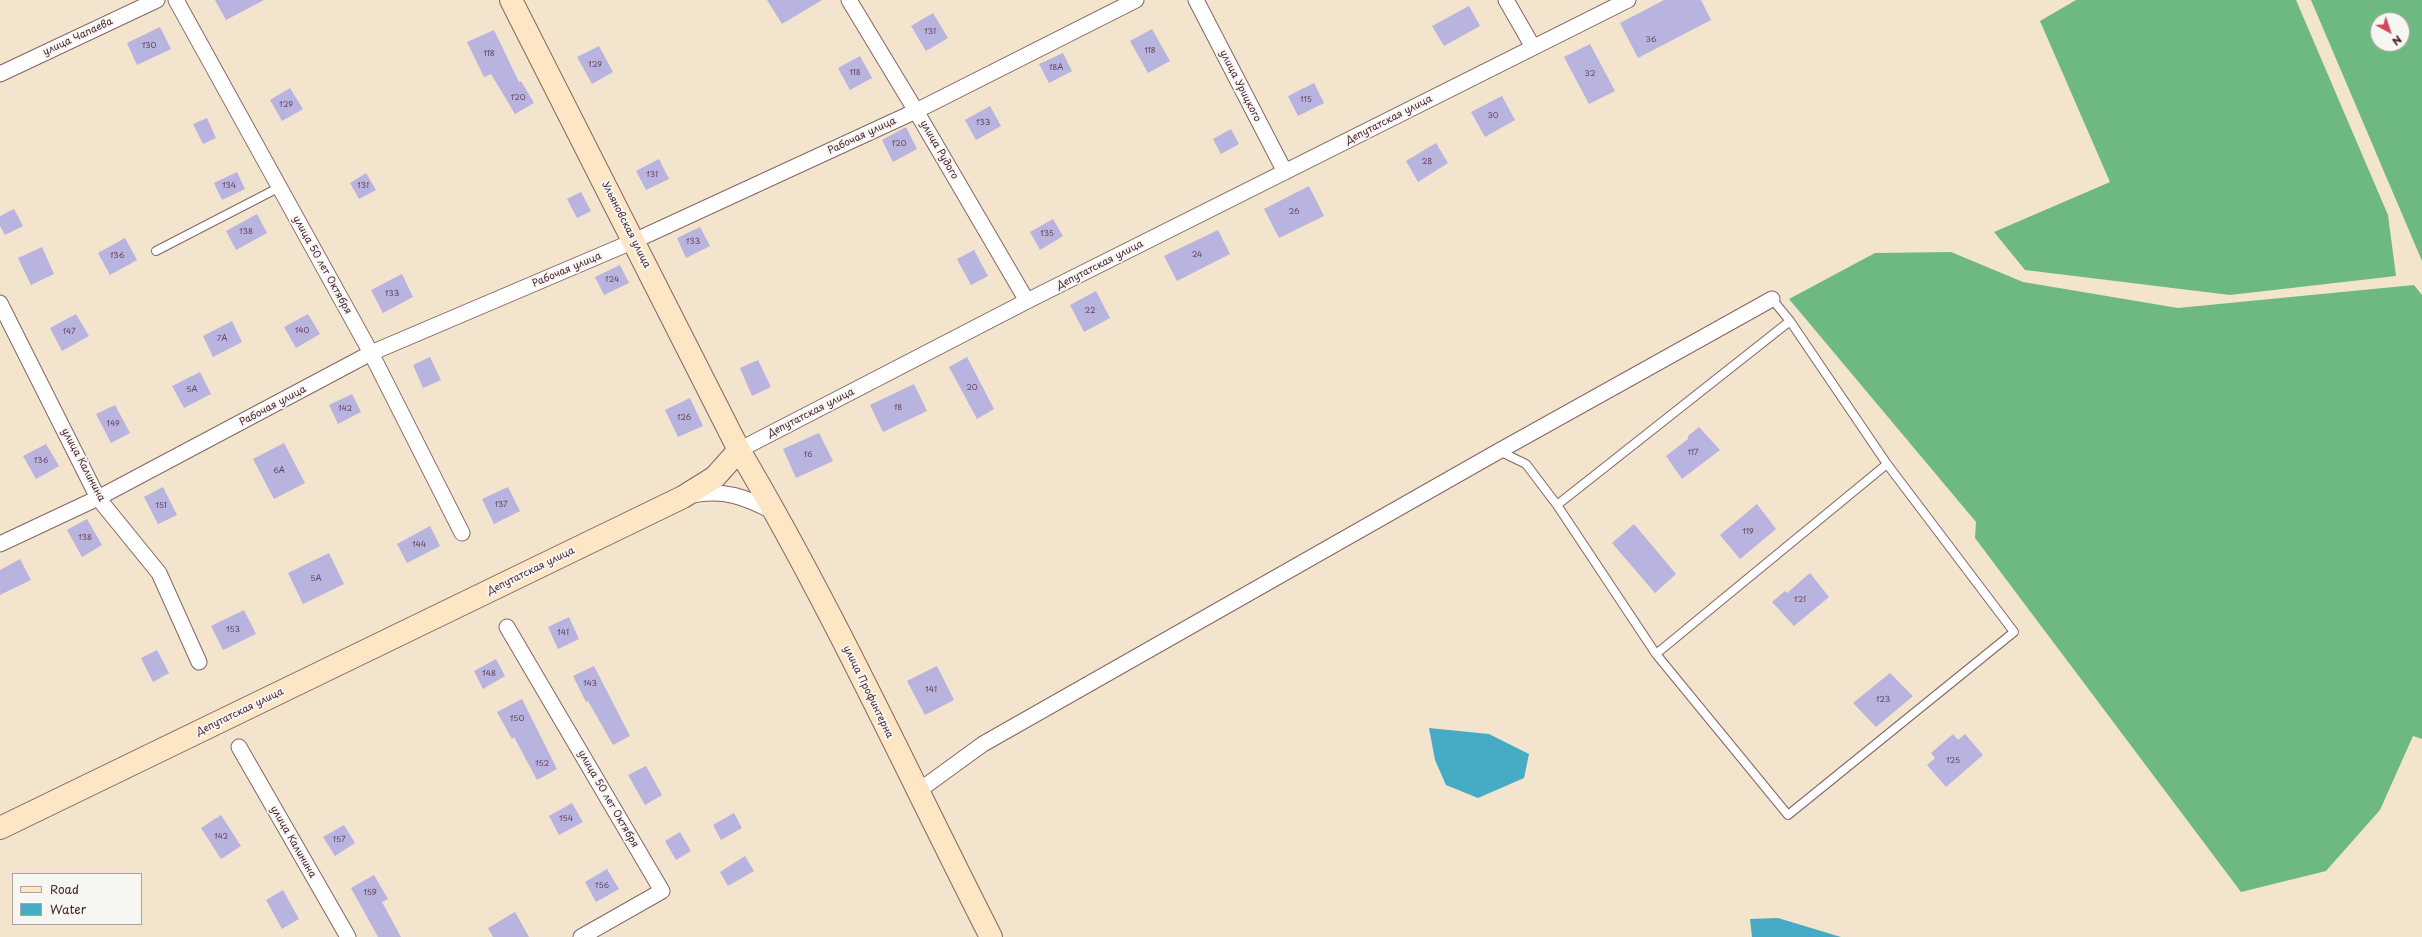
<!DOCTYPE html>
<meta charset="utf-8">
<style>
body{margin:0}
#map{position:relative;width:2422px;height:937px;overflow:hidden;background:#f3e4ce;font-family:"Playpen Sans",sans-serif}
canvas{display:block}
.legend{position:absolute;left:12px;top:873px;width:130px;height:52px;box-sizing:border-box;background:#f6f6f2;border:1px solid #b1a0a2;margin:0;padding:5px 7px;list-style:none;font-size:12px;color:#4a1f2b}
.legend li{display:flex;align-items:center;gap:8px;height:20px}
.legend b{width:20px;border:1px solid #b1a0a2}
.north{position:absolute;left:2370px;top:12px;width:40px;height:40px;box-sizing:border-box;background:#f6f6f2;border:1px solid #b1a0a2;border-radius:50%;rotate:140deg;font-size:11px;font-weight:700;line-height:16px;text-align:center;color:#4a1f2b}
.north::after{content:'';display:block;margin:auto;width:14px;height:18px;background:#d1495b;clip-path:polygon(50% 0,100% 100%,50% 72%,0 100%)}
</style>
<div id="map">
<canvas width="2422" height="937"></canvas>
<ul class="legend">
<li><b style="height:5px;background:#fce6c4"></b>Road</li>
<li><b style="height:11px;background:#46acc5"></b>Water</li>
</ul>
<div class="north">N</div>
</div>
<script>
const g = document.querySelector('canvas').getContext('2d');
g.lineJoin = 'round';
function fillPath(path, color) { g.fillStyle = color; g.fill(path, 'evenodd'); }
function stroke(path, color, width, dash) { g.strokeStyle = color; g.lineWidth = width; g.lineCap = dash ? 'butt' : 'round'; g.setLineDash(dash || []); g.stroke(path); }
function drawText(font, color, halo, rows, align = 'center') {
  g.font = font + ' "Playpen Sans",sans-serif'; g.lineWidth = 4; g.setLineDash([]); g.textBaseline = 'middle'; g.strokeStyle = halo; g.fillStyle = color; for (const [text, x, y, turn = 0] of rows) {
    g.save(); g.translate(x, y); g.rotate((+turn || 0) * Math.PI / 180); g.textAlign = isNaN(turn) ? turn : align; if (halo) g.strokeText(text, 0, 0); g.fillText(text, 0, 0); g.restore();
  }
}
fillPath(new Path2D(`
 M 2076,0 L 2296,0 L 2388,215 L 2396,276 L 2230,295 L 2025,270 L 1994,232 L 2110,182 L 2040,21 Z
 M 2311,0 L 2422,0 L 2422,261 ZM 2378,20 L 2402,20 L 2402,44 L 2378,44 Z
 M 1951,252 L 2023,282 L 2178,308 L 2414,285 L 2422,295 L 2422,739 L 2413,736 L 2380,810 L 2326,871 L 2241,892 L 1975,538 L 1976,522 L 1789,299 L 1875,253 Z`), '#6eb982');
fillPath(new Path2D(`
 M 1429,728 L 1489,734 L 1529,754 L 1524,778 L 1478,798 L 1446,785 L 1435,760 Z
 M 1778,918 L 1841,937 L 1752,937 L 1750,919 Z`), '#46acc5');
fillPath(new Path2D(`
 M 215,0 L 264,0 L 226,20 Z
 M 767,0 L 822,0 L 782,24 Z
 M 1664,0 L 1701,0 L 1711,20 L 1638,58 L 1620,23 Z
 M 1469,6 L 1480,26 L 1444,46 L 1432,26 Z
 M 933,13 L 948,38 L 926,51 L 911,26 Z
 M 160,27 L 171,49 L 137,65 L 127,43 Z
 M 1152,29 L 1170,61 L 1148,73 L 1130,41 Z
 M 494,30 L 519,82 L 521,81 L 534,103 L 515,114 L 491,74 L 484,77 L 467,42 Z
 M 1590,44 L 1615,91 L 1589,104 L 1564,57 Z
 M 599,46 L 613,72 L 592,84 L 577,57 Z
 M 1063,53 L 1072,71 L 1049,83 L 1039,64 Z
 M 860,56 L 872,78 L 850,90 L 838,68 Z
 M 1314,83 L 1324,103 L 1298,116 L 1288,96 Z
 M 290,88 L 303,109 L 282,121 L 270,100 Z
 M 1502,96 L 1515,120 L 1485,137 L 1471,112 Z
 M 990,106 L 1001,126 L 976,140 L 965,120 Z
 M 207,118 L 216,138 L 203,144 L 193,124 Z
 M 906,127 L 917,149 L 893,162 L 882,140 Z
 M 1231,129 L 1239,144 L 1221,154 L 1213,139 Z
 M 1436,143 L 1448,163 L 1418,182 L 1406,161 Z
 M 659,159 L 669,179 L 646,190 L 636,171 Z
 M 237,172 L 245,189 L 222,200 L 214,183 Z
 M 366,173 L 376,190 L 359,199 L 350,183 Z
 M 1309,186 L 1324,216 L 1279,238 L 1264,209 Z
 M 581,192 L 591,211 L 577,218 L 567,199 Z
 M 14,209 L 23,226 L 5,235 L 0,226 L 0,216 Z
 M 257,214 L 267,233 L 236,250 L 226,231 Z
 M 1053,219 L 1063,236 L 1040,250 L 1030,232 Z
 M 700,227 L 710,246 L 686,258 L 677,238 Z
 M 1218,230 L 1230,254 L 1177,281 L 1164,256 Z
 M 125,238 L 137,260 L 110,275 L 98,253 Z
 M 42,247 L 54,274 L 31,285 L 18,258 Z
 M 974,250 L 988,276 L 971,285 L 957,259 Z
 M 620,265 L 629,283 L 604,295 L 595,277 Z
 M 402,274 L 413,297 L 383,313 L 371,290 Z
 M 1096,291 L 1110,318 L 1084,332 L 1070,305 Z
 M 76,314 L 89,336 L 62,351 L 50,328 Z
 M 308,314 L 320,334 L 296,348 L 284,327 Z
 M 232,321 L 242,342 L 213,357 L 203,336 Z
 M 430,357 L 441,380 L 423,388 L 413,365 Z
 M 967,357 L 994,409 L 977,419 L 949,367 Z
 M 758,360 L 771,387 L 752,396 L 740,368 Z
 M 200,372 L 211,394 L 184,408 L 172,386 Z
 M 914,384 L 927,411 L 883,432 L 870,405 Z
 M 352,394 L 361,412 L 338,424 L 329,405 Z
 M 690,398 L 703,426 L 678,437 L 665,410 Z
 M 115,405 L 130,433 L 111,443 L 96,414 Z
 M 1699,427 L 1720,450 L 1682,479 L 1666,456 L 1688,439 L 1688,436 Z
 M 819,433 L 833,461 L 796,478 L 783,449 Z
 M 284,443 L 305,483 L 274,499 L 253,459 Z
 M 46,444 L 59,466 L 36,479 L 23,456 Z
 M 163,487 L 177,515 L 158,524 L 144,497 Z
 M 508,487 L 520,511 L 494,524 L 482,499 Z
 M 1757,504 L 1776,529 L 1740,559 L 1720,535 Z
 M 87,519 L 102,545 L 82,557 L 67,530 Z
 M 1634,524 L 1676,574 L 1655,593 L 1612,543 Z
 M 430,526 L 440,546 L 407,563 L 397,544 Z
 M 329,553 L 344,584 L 303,604 L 288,573 Z
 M 20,559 L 31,580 L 0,595 L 0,570 Z
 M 1810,573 L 1829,597 L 1794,626 L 1772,602 L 1785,591 L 1787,593 Z
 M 244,610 L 256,634 L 223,650 L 211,626 Z
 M 569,617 L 579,639 L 558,649 L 548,627 Z
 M 157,650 L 169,673 L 153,682 L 141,658 Z
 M 496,659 L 505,676 L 483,689 L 474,671 Z
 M 594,666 L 630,736 L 613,745 L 588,701 L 586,702 L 573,676 Z
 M 937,666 L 954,700 L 925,715 L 907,681 Z
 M 1890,673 L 1913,696 L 1876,727 L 1853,703 Z
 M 522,699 L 557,769 L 537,780 L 514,737 L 512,739 L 497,712 Z
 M 1953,734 L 1958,740 L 1965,734 L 1983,755 L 1946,787 L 1927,765 L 1935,758 L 1931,753 Z
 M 646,766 L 662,795 L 645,805 L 628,775 Z
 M 572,803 L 583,822 L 559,835 L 549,816 Z
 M 734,813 L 742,828 L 721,840 L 713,825 Z
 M 221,815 L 241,846 L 221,859 L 201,828 Z
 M 344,825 L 355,843 L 335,856 L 323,837 Z
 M 680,832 L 691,851 L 676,860 L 665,841 Z
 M 745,856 L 754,871 L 728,886 L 720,872 Z
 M 607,869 L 619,889 L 596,902 L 585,882 Z
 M 374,875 L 388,899 L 382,902 L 401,937 L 378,937 L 351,888 Z
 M 283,890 L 299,919 L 282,929 L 266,900 Z
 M 515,912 L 529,937 L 493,937 L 488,928 Z`), '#b8b3df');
const lane = new Path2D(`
 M 156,251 L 280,187
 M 1499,451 L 1526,464 L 1557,505 L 1656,654 L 1788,815 L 2014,632 L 1887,464 L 1790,321 L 1772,299
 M 1557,505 L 1790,321
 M 1656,654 L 1887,464`);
const street = new Path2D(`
 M 176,0 L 371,353 L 462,533
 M 849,0 L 916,111 L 1027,301
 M 1196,0 L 1285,172
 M 1506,0 L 1533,47
 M 0,74 L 157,0
 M 0,303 L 98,498 L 159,573 L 199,662
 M 739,450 L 1027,301 L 1628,0
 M 692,495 C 725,489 745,497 774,512
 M 0,544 L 98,498 L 371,353 L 634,241 L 916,111 L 1136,0
 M 507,627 L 662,891 L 581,937
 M 239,747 L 348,937
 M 917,792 L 983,744 L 1499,451 L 1772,299`);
const secondary = new Path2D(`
 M 511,0 L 739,450 C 832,607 908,774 991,937
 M 0,828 L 683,497 L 715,477 L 739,450`);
stroke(lane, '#856464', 10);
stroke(street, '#856464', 17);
stroke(secondary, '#856464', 24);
stroke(lane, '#fff', 8);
stroke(street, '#fff', 15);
stroke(secondary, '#fce6c4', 22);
drawText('8px', '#664458', null, [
 ["131",930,32],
 ["36",1651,40],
 ["130",149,46],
 ["118",1150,51],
 ["118",489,54],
 ["129",595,65],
 ["18А",1056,68],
 ["118",855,73],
 ["32",1590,74],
 ["120",518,98],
 ["115",1306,100],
 ["129",286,105],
 ["30",1493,116],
 ["133",983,123],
 ["120",899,144],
 ["28",1427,162],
 ["131",652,175],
 ["134",229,186],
 ["131",363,186],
 ["26",1294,212],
 ["138",246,232],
 ["135",1047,234],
 ["133",693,242],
 ["24",1197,255],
 ["136",117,256],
 ["124",612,280],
 ["133",392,294],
 ["22",1090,311],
 ["140",302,331],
 ["147",69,332],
 ["7А",222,339],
 ["20",972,388],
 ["5А",192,390],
 ["18",898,408],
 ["142",345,409],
 ["126",684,418],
 ["149",113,424],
 ["117",1693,453],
 ["16",808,455],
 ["136",41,461],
 ["6А",279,471],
 ["137",501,505],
 ["151",161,506],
 ["119",1748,532],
 ["138",85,538],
 ["144",419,545],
 ["5А",316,579],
 ["121",1800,600],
 ["153",233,630],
 ["141",563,633],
 ["148",489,674],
 ["143",590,684],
 ["141",931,690],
 ["123",1883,700],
 ["150",517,719],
 ["125",1953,761],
 ["152",542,764],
 ["154",566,819],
 ["142",221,837],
 ["157",339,840],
 ["156",602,886],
 ["159",370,893]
]);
drawText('10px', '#4a1f2b', '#f6f6f2', [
 ["улица Чапаева",78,37,-25],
 ["улица Урицкого",1240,86,63],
 ["Депутатская улица",1389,120,-27],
 ["Рабочая улица",862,136,-25],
 ["улица Рудого",939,150,60],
 ["Ульяновская улица",626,225,63],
 ["улица 50 лет Октября",322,265,61],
 ["Депутатская улица",1100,265,-27],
 ["Рабочая улица",567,270,-23],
 ["Рабочая улица",273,406,-28],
 ["Депутатская улица",811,413,-27],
 ["улица Калинина",83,465,62],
 ["Депутатская улица",531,571,-26],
 ["улица Профинтерна",868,692,64],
 ["Депутатская улица",240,712,-26],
 ["улица 50 лет Октября",608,799,60],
 ["улица Калинина",293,842,60]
]);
</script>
